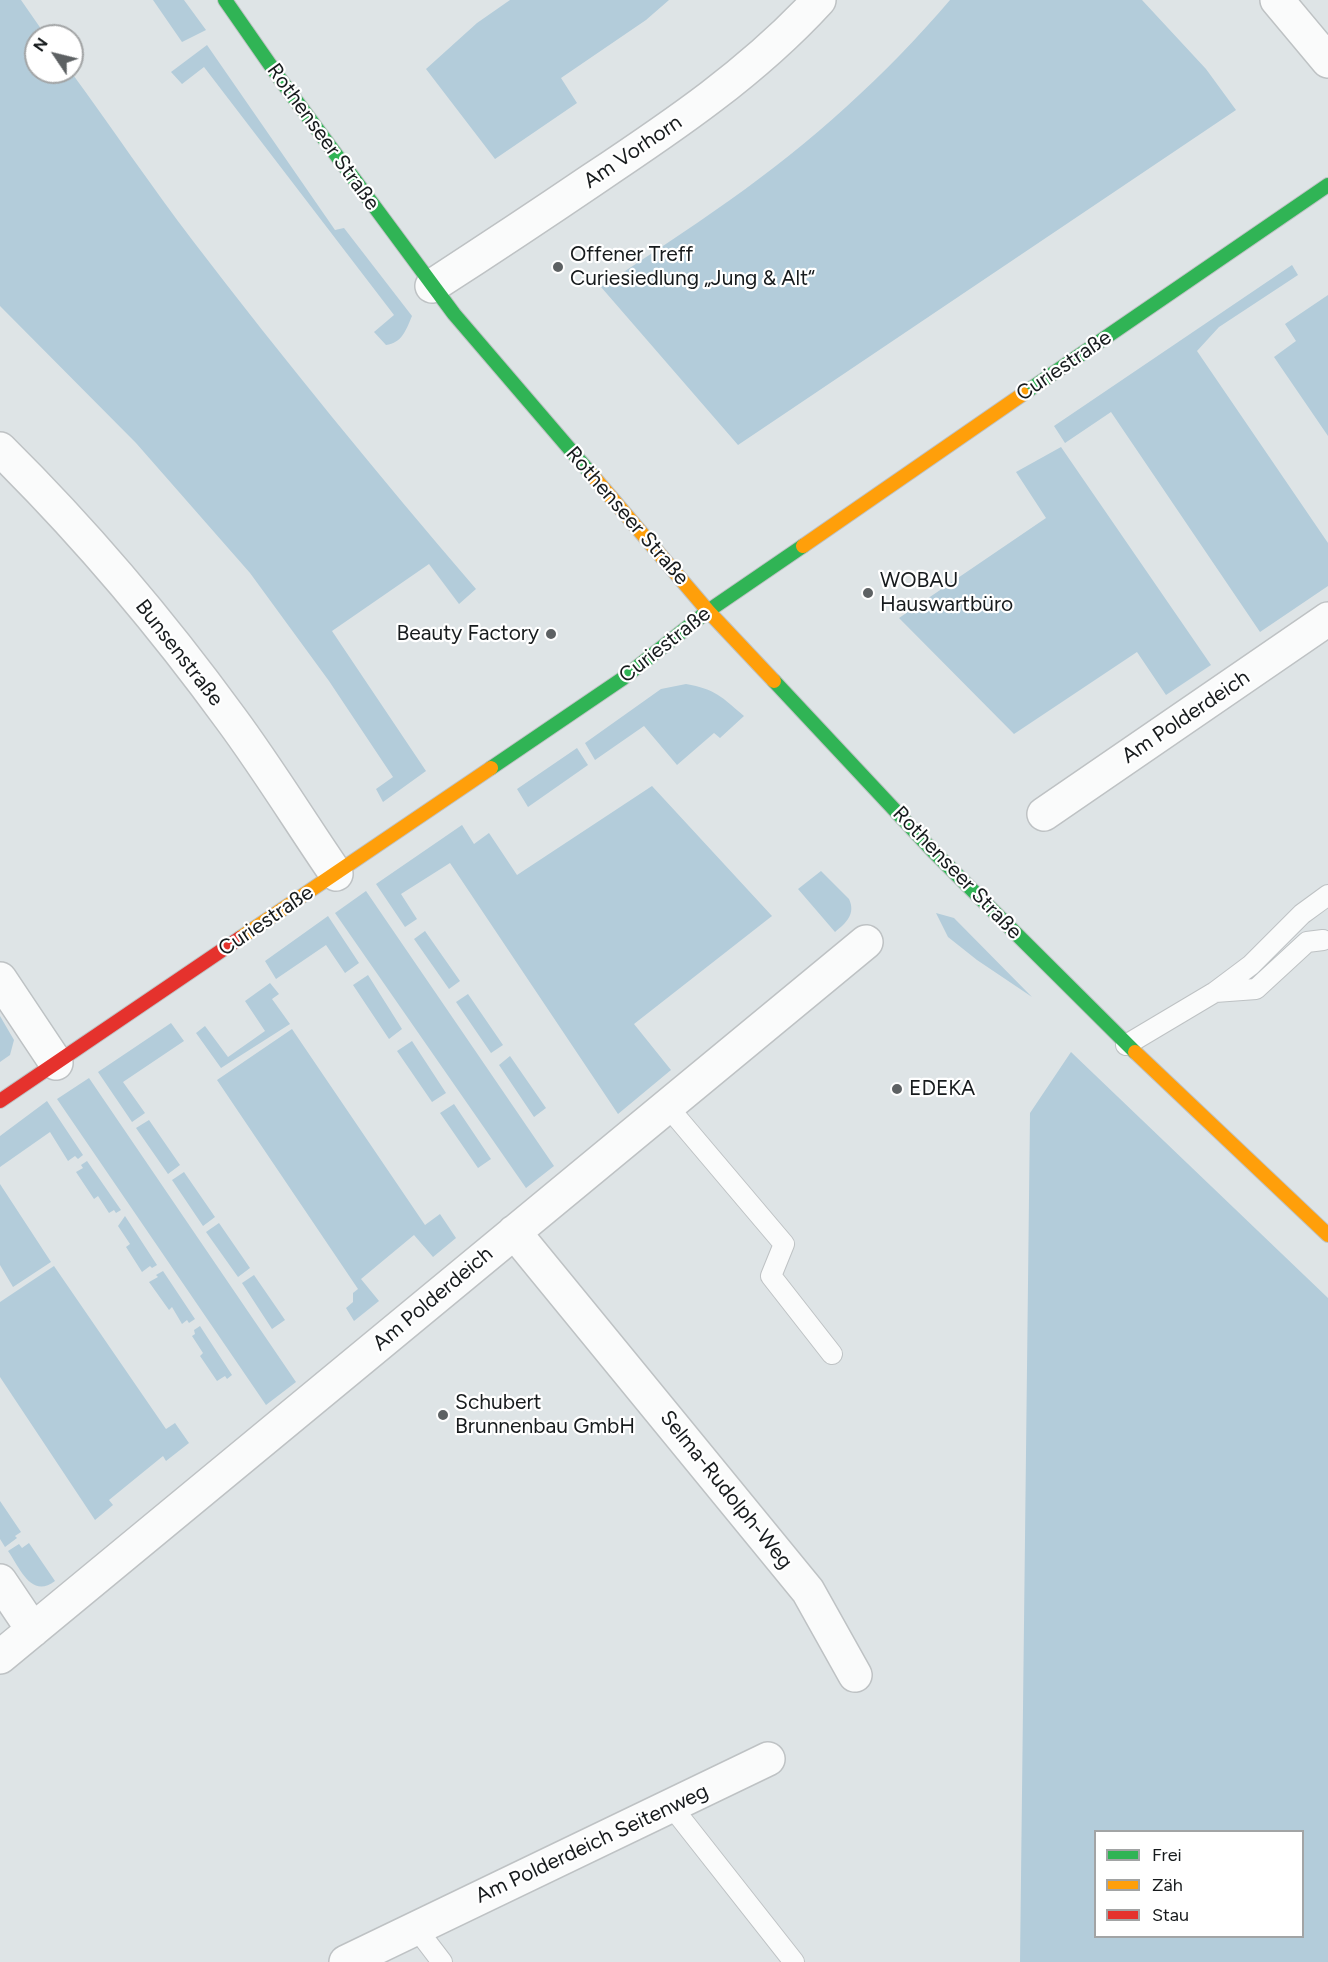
<!DOCTYPE html>
<meta charset="utf-8">
<style>
body{margin:0}
#map{position:relative;width:1328px;height:1962px;overflow:hidden;background:#dee4e6;font-family:Figtree,sans-serif}
canvas{display:block}
.legend{position:absolute;left:1094px;top:1830px;width:210px;height:108px;box-sizing:border-box;background:#fff;border:2px solid #a2a4a5;margin:0;padding:8px 10px;list-style:none;font-size:18px;color:#171b1d}
.legend li{display:flex;align-items:center;gap:12px;height:30px}
.legend b{width:30px;border:2px solid #a2a4a5}
.north{position:absolute;left:24px;top:24px;width:60px;height:60px;box-sizing:border-box;background:#fff;border:2px solid #a2a4a5;border-radius:50%;rotate:305deg;font-size:16px;font-weight:700;line-height:24px;text-align:center;color:#171b1d}
.north::after{content:'';display:block;margin:auto;width:21px;height:27px;background:#5d6163;clip-path:polygon(50% 0,100% 100%,50% 72%,0 100%)}
</style>
<div id="map">
<canvas width="1328" height="1962"></canvas>
<ul class="legend">
<li><b style="height:8px;background:#30b455"></b>Frei</li>
<li><b style="height:8px;background:#ff9f0a"></b>Zäh</li>
<li><b style="height:8px;background:#e5322d"></b>Stau</li>
</ul>
<div class="north">N</div>
</div>
<script>
const g = document.querySelector('canvas').getContext('2d');
g.lineJoin = 'round';
function fillPath(path, color) { g.fillStyle = color; g.fill(path, 'evenodd'); }
function stroke(path, color, width, dash) { g.strokeStyle = color; g.lineWidth = width; g.lineCap = dash ? 'butt' : 'round'; g.setLineDash(dash || []); g.stroke(path); }
function drawText(font, color, halo, rows, align = 'center') {
  g.font = font + ' Figtree,sans-serif'; g.lineWidth = 4.5; g.setLineDash([]); g.textBaseline = 'middle'; g.strokeStyle = halo; g.fillStyle = color; for (const [text, x, y, turn = 0] of rows) {
    g.save(); g.translate(x, y); g.rotate((+turn || 0) * Math.PI / 180); g.textAlign = isNaN(turn) ? turn : align; if (halo) g.strokeText(text, 0, 0); g.fillText(text, 0, 0); g.restore();
  }
}
fillPath(new Path2D(`
 M 0,0 L 21,0 L 46,36 L 36,36 L 36,72 L 71,72 C 112,128 151,186 193,241 C 284,360 379,476 476,589 L 459,604 L 429,564 L 332,631 L 426,771 L 383,802 L 376,789 L 393,777 L 329,681 L 250,573 L 136,443 L 0,306 Z
 M 153,0 L 184,0 L 206,30 L 182,42 Z
 M 510,0 L 669,0 L 646,20 L 561,78 L 577,103 L 495,159 L 426,69 L 477,23 Z
 M 950,0 L 1142,0 L 1206,69 L 1236,110 L 738,445 L 601,287 C 644,258 688,230 730,200 C 811,143 886,75 950,0 Z
 M 207,45 L 335,230 L 344,228 L 412,316 C 406,330 402,343 386,345 L 374,332 L 394,315 L 204,67 L 182,84 L 171,72 Z
 M 1292,265 L 1298,275 L 1219,327 L 1197,351 L 1328,543 L 1328,586 L 1260,632 L 1111,412 L 1065,443 L 1054,426 Z
 M 1328,295 L 1328,436 L 1274,357 L 1296,341 L 1285,324 Z
 M 1061,447 L 1211,665 L 1166,695 L 1137,652 L 1014,734 L 899,618 L 1046,518 L 1016,472 Z
 M 686,684 C 715,689 722,697 744,716 L 720,738 L 714,733 L 677,765 L 644,726 L 595,760 L 585,743 L 661,689 Z
 M 577,748 L 588,765 L 528,807 L 517,789 Z
 M 652,786 L 772,916 L 634,1024 L 671,1070 L 618,1114 L 450,863 L 401,894 L 417,919 L 405,927 L 376,884 L 462,825 L 474,844 L 489,833 L 517,875 Z
 M 821,871 L 849,899 C 856,914 846,923 835,932 L 798,889 Z
 M 366,891 L 554,1166 L 526,1188 L 335,913 Z
 M 936,913 L 954,918 L 1032,997 L 977,960 L 948,937 Z
 M 328,916 L 359,963 L 345,973 L 326,945 L 276,979 L 265,961 Z
 M 425,931 L 460,981 L 449,989 L 414,939 Z
 M 368,975 L 402,1029 L 389,1039 L 353,985 Z
 M 270,983 L 279,994 L 272,999 L 290,1024 L 221,1068 L 196,1033 L 205,1026 L 228,1057 L 265,1031 L 245,1001 Z
 M 468,994 L 503,1045 L 491,1053 L 456,1002 Z
 M 0,1016 L 14,1040 L 10,1055 L 0,1062 Z
 M 171,1023 L 184,1041 L 123,1082 L 145,1113 L 132,1122 L 98,1072 Z
 M 292,1029 L 425,1225 L 440,1214 L 456,1238 L 433,1257 L 414,1235 L 361,1279 L 379,1301 L 354,1321 L 346,1308 L 353,1302 L 353,1293 L 358,1289 L 217,1080 Z
 M 412,1041 L 446,1093 L 432,1102 L 397,1051 Z
 M 1071,1052 L 1328,1298 L 1328,1962 L 1020,1962 L 1030,1113 ZM 1096,1832 L 1302,1832 L 1302,1936 L 1096,1936 Z
 M 510,1056 L 546,1108 L 534,1117 L 499,1065 Z
 M 89,1078 L 296,1382 L 266,1405 L 57,1099 Z
 M 47,1101 L 83,1155 L 78,1159 L 75,1156 L 68,1161 L 50,1132 L 0,1167 L 0,1136 Z
 M 454,1104 L 491,1159 L 478,1168 L 440,1113 Z
 M 149,1120 L 180,1165 L 168,1174 L 136,1128 Z
 M 87,1161 L 121,1210 L 116,1213 L 114,1210 L 109,1213 L 98,1196 L 94,1199 L 76,1172 L 83,1168 L 81,1165 Z
 M 184,1172 L 215,1217 L 203,1226 L 172,1180 Z
 M 0,1184 L 51,1262 L 13,1287 L 0,1265 Z
 M 125,1216 L 157,1265 L 152,1268 L 150,1266 L 142,1272 L 126,1247 L 130,1244 L 118,1226 Z
 M 219,1223 L 250,1268 L 238,1277 L 206,1232 Z
 M 54,1266 L 166,1429 L 175,1423 L 189,1443 L 166,1461 L 163,1456 L 109,1500 L 113,1505 L 95,1520 L 0,1377 L 0,1302 Z
 M 163,1271 L 195,1319 L 189,1323 L 187,1320 L 182,1324 L 172,1307 L 169,1310 L 149,1282 L 158,1277 L 156,1275 Z
 M 254,1275 L 285,1320 L 272,1329 L 242,1283 Z
 M 200,1326 L 232,1375 L 227,1379 L 225,1376 L 217,1381 L 200,1356 L 203,1353 L 192,1336 L 195,1334 L 194,1330 Z
 M 0,1501 L 21,1532 L 15,1536 L 17,1538 L 5,1547 L 0,1539 Z
 M 29,1543 L 55,1581 C 31,1599 20,1568 8,1551 L 19,1544 L 22,1548 Z`), '#b3ccda');
const lane = new Path2D(`
 M 1215,992 L 1256,989 L 1307,942 L 1323,940
 M 1126,1045 L 1215,992 L 1251,965 L 1302,914 L 1328,895
 M 668,1107 L 784,1244 L 771,1276 L 832,1354
 M 672,1807 L 794,1962
 M 416,1928 L 442,1962`);
const street = new Path2D(`
 M 1277,0 L 1328,61
 M 432,286 C 486,251 539,216 592,180 C 673,126 753,72 819,0
 M 0,449 C 84,532 161,623 231,719 C 268,769 301,823 336,874
 M 1044,814 L 1328,619
 M 0,979 L 56,1063
 M 514,1232 L 808,1591 L 855,1675
 M 0,1581 L 33,1630
 M 0,1657 L 866,942
 M 346,1962 L 768,1759`);
const fast = new Path2D(`
 M 225,0 L 280,79 L 454,314 L 592,475
 M 1023,394 L 1328,185
 M 774,681 L 933,851 L 1135,1052
 M 491,768 L 622,679 L 708,611 L 803,546`);
const slow = new Path2D(`
 M 592,475 L 708,611 L 774,681
 M 803,546 L 1023,394
 M 240,938 L 491,768
 M 1135,1052 L 1328,1235`);
const jam = new Path2D(`
 M 0,1101 L 240,938`);
stroke(lane, '#bec2c4', 22);
stroke(street, '#bec2c4', 36);
stroke(fast, '#bec2c4', 16);
stroke(slow, '#bec2c4', 16);
stroke(jam, '#bec2c4', 16);
stroke(lane, '#fafbfb', 20);
stroke(street, '#fafbfb', 33);
stroke(fast, '#30b455', 14);
stroke(slow, '#ff9f0a', 14);
stroke(jam, '#e5322d', 14);
for (const [x, y, r, color] of [
 [558,267,6,"#5d6163"],
 [868,593,6,"#5d6163"],
 [551,634,6,"#5d6163"],
 [897,1089,6,"#5d6163"],
 [443,1415,6,"#5d6163"]
]) { const dot = new Path2D(); dot.arc(x, y, r, 0, 2 * Math.PI); g.fillStyle = color; g.fill(dot); stroke(dot, '#fff', 2); }
drawText('21px', '#171b1d', '#fff', [
 ["Rothenseer Straße",323,137,54],
 ["Am Vorhorn",633,152,-34],
 ["Curiestraße",1064,366,-34],
 ["Rothenseer Straße",627,516,49],
 ["Curiestraße",665,645,-38],
 ["Bunsenstraße",179,653,52],
 ["Am Polderdeich",1186,717,-34],
 ["Rothenseer Straße",957,873,46],
 ["Curiestraße",266,921,-34],
 ["Am Polderdeich",433,1299,-40],
 ["Selma-Rudolph-Weg",726,1490,51],
 ["Am Polderdeich Seitenweg",592,1844,-25]
]);
drawText('21px', '#171b1d', '#fff', [
 ["Offener Treff",570,255],
 ["Curiesiedlung „Jung & Alt“",570,279],
 ["WOBAU",880,581],
 ["Hauswartbüro",880,605],
 ["Beauty Factory",539,634,"right"],
 ["EDEKA",909,1089],
 ["Schubert",455,1403],
 ["Brunnenbau GmbH",455,1427]
], 'left');
</script>
